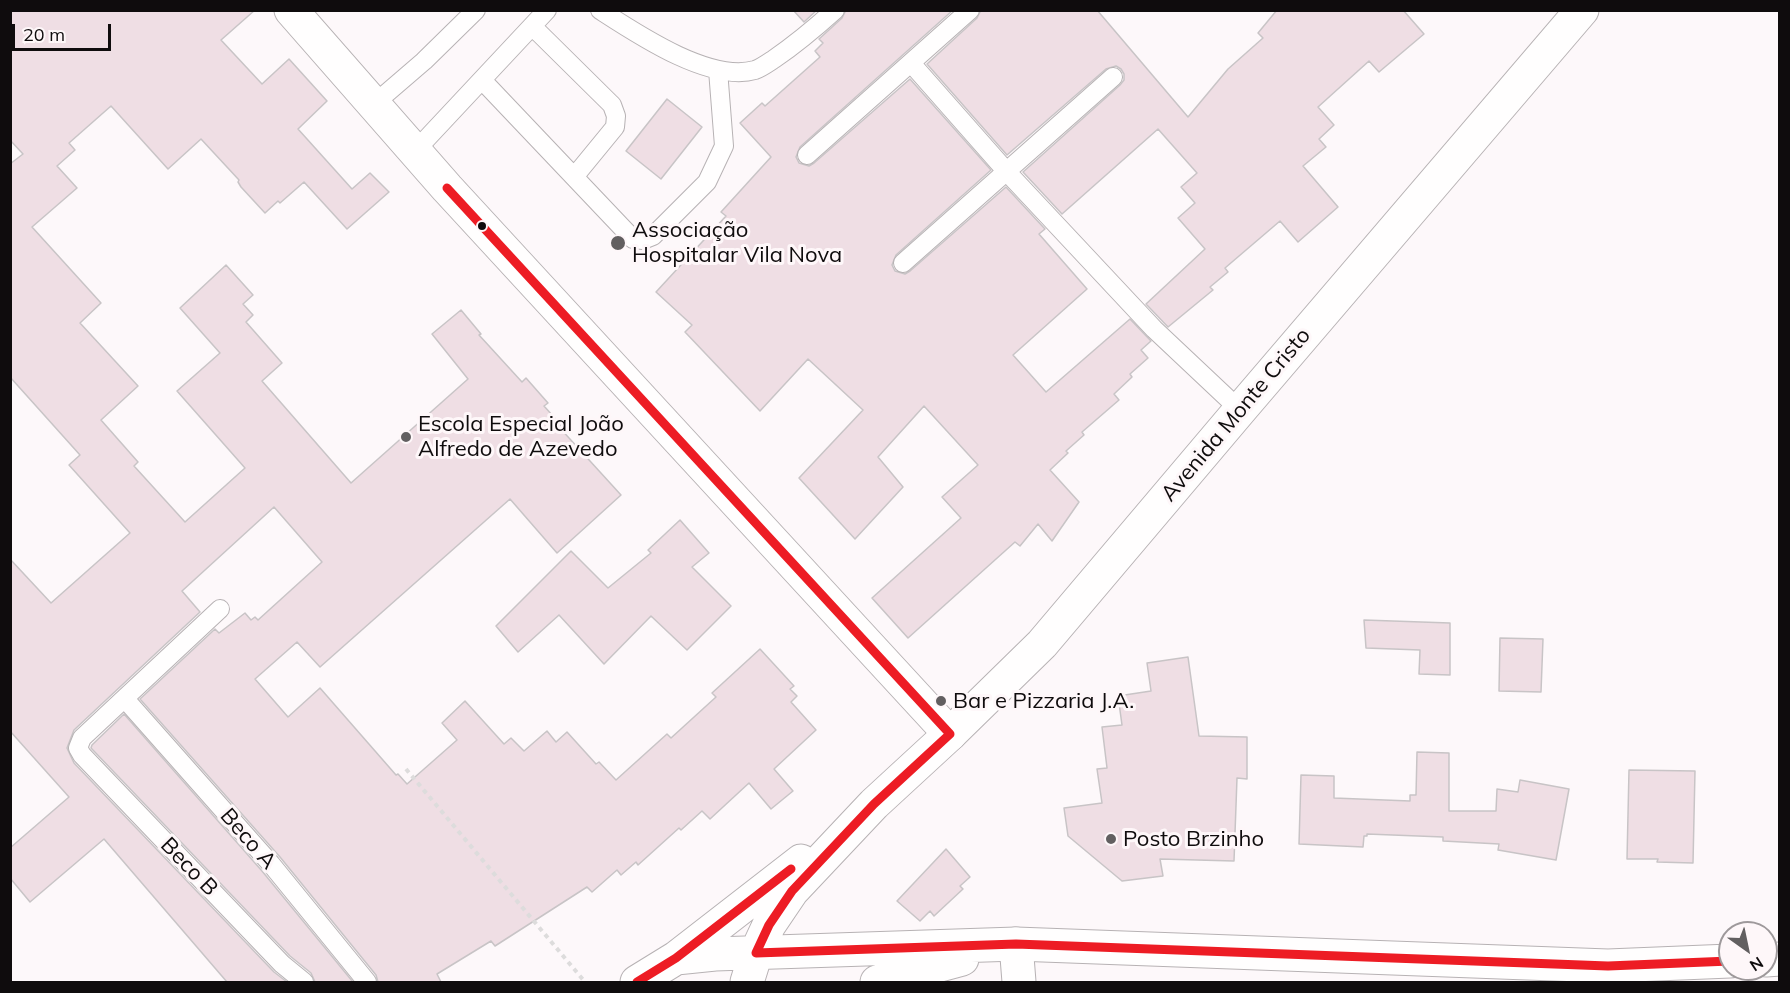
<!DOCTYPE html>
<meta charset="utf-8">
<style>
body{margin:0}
#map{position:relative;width:1790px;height:993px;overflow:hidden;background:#fdf8fa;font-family:Mulish,sans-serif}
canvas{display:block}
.frame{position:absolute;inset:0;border:12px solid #0f0c0d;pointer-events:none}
.north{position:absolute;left:1718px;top:921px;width:60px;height:60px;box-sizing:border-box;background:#fef7f9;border:2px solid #9e999b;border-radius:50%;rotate:147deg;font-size:16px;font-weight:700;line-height:24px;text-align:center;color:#0f0c0d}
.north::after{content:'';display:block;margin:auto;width:21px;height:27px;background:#625f60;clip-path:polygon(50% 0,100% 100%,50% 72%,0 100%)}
.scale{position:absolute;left:12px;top:24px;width:99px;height:27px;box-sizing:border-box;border:3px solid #0f0c0d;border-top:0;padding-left:8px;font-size:18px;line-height:21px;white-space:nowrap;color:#0f0c0d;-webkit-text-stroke:4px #fef7f9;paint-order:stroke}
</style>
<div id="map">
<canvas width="1790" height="993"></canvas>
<div class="frame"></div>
<div class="north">N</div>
<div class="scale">20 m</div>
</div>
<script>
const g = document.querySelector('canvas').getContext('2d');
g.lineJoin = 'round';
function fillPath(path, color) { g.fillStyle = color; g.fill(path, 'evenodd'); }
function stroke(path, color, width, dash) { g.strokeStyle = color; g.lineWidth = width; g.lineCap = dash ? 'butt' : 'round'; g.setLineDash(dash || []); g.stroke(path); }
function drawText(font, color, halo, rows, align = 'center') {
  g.font = font + ' Mulish,sans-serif'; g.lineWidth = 6; g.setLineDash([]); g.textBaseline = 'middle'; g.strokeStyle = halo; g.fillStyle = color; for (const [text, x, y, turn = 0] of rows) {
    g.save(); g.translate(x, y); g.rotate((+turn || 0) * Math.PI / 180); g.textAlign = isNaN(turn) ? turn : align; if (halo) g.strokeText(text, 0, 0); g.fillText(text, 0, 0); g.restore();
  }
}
const building = new Path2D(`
 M 10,10 L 255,10 L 221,40 L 262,84 L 289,59 L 327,101 L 298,129 L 352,189 L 370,173 L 389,192 L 347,229 L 304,182 L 280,203 L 278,201 L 265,213 L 241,187 L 238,182 L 239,180 L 201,139 L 168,169 L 111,106 L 69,143 L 75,150 L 57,166 L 77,188 L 32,227 L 101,303 L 80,323 L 138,386 L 101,420 L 138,462 L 134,466 L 185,522 L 245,468 L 177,391 L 220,353 L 180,308 L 226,265 L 253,295 L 243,304 L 253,315 L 246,322 L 282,363 L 262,381 L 351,483 L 468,379 L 432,334 L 461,310 L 481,334 L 479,335 L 522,382 L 526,378 L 548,403 L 544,406 L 561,425 L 559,427 L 621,495 L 557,553 L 510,499 L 320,667 L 297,642 L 255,679 L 288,717 L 320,688 L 396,775 L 398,774 L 407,784 L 457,740 L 442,723 L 465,701 L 504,744 L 511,738 L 524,751 L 547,731 L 556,742 L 567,732 L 596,764 L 599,762 L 616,780 L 667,734 L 671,738 L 716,697 L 712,693 L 760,649 L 794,686 L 790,689 L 797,696 L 791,702 L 816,730 L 774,769 L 793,791 L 771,809 L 749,783 L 710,819 L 702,811 L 681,830 L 679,828 L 638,865 L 636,862 L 621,875 L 617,870 L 592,892 L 587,887 L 495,946 L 491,941 L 437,974 L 441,982 L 378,982 L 376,975 L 280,857 L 140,699 L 215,629 L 219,633 L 245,613 L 251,620 L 255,617 L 258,620 L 322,562 L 274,507 L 182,591 L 200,612 L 74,730 L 67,748 L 74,763 L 274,972 L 287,982 L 227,982 L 104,839 L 30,902 L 10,878 L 10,848 L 69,797 L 10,731 L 10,559 L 51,603 L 130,533 L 69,465 L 80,455 L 10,377 L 10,164 L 23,154 L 10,140 Z
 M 793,10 L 817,10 L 804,22 Z
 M 846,10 L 953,10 L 800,147 L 796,157 L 799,163 L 809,166 L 814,163 L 910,79 L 991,170 L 896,255 L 892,265 L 895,271 L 905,274 L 910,271 L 1006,187 L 1045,229 L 1039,234 L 1087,289 L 1013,355 L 1046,392 L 1130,319 L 1151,341 L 1141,350 L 1148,358 L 1130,374 L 1132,377 L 1114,394 L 1119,400 L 1082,432 L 1084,435 L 1066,451 L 1068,453 L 1050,470 L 1079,502 L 1052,541 L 1038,524 L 1020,546 L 1015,542 L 908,638 L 872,598 L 961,518 L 942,497 L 978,465 L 924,406 L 878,457 L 903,487 L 855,539 L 799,478 L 863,410 L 808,359 L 760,411 L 685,332 L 692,325 L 656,292 L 726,216 L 721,212 L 771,157 L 740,123 L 762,103 L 765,106 L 820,57 L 815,51 L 823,43 L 819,39 L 842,18 Z
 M 981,10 L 1097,10 L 1188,117 L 1228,69 L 1263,38 L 1258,33 L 1277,10 L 1403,10 L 1424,34 L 1379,72 L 1369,61 L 1318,107 L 1334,125 L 1319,139 L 1326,147 L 1303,166 L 1338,207 L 1298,242 L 1280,221 L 1225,268 L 1228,272 L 1210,287 L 1213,290 L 1168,327 L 1146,304 L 1205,249 L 1178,218 L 1195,203 L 1181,187 L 1197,173 L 1158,129 L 1062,214 L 1023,172 L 1120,85 L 1124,80 L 1124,74 L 1121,69 L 1116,66 L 1106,69 L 1007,155 L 927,64 L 977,18 Z
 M 667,99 L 702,127 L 661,179 L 626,151 Z
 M 680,520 L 709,553 L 692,567 L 731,606 L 687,650 L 651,616 L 604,664 L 559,615 L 518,652 L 496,626 L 571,551 L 608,588 L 651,553 L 648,550 Z
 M 1364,620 L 1450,623 L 1450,675 L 1419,674 L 1420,650 L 1366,648 Z
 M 1500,638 L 1543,639 L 1541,692 L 1499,691 Z
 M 1188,657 L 1199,736 L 1247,737 L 1247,779 L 1237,778 L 1234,861 L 1160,859 L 1163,876 L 1122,881 L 1068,836 L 1064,808 L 1102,803 L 1097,769 L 1107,768 L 1102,727 L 1122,725 L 1118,696 L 1151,691 L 1147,663 Z
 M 124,714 L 262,871 L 353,982 L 315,982 L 311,973 L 290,956 L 91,748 L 92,745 Z
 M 1417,752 L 1449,753 L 1449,811 L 1496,811 L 1497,789 L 1518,792 L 1520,780 L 1569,789 L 1556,860 L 1498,850 L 1499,844 L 1443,841 L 1443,837 L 1367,834 L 1367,836 L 1364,836 L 1363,847 L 1299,844 L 1301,775 L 1334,776 L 1334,798 L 1410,801 L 1410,795 L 1416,795 Z
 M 1629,770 L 1695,771 L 1693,863 L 1657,862 L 1658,859 L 1627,859 Z
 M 946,849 L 970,877 L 960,886 L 963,889 L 934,916 L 930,911 L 920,921 L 897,901 Z`);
fillPath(building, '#efdee4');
stroke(building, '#c8c4c6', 1.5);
const service = new Path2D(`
 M 600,10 C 637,34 710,83 755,70 C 761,68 768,63 774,59 C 796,44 815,28 835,10
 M 533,27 L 612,105 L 616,116 L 615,127 L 574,177
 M 911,63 L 1007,172 L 1154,329 L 1240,410
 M 482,80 L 633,239 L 643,240 L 653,236 L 707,182 L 724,146 L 718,70
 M 374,104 L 424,61 L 476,10
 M 416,150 L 547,10
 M 807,155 L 970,10
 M 903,263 L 1113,77
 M 220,609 L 82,738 L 78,748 L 82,755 L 282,964 L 304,982
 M 125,699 L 271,864 L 367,982`);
const minor = new Path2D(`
 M 291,10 L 447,188 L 950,734
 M 1016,944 L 1019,982`);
const secondary = new Path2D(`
 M 676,958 L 715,954 L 1016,944 L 1608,966 L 1730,961
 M 1766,960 L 1780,959
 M 637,982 L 676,958 L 801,861
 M 747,982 L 756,953 L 769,925 L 792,891 L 874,804 L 950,734 L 1042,644 L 1240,410 L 1582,10
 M 877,982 L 962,959`);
stroke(service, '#b7b2b4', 20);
stroke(minor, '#b7b2b4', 35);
stroke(secondary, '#b7b2b4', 35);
stroke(new Path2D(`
 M 406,769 L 585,982`), '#dddcdc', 4, [4.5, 4.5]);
stroke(service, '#fffefe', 18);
stroke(minor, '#fffefe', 33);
stroke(secondary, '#fffefe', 33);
stroke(new Path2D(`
 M 447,188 L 950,734 L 874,804 L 792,891 L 769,925 L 756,953 L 1016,944 L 1608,966 L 1730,961
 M 637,982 L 676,958 L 791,869`), '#ed1c24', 9);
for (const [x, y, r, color] of [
 [482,226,5,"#0f0c0d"],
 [618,243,8,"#625f60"],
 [406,437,6,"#625f60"],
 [941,701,6,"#625f60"],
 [1111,839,6,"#625f60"]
]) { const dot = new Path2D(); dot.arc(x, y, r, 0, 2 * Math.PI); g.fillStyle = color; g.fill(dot); stroke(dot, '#fef7f9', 2); }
drawText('22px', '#0f0c0d', '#fef7f9', [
 ["Associação",632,230],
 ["Hospitalar Vila Nova",632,255],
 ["Escola Especial João",418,424],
 ["Alfredo de Azevedo",418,449],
 ["Bar e Pizzaria J.A.",953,701],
 ["Posto Brzinho",1123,839]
], 'left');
drawText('22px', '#0f0c0d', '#fef7f9', [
 ["Avenida Monte Cristo",1236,415,-50],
 ["Beco A",248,839,49],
 ["Beco B",189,867,46]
]);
</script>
